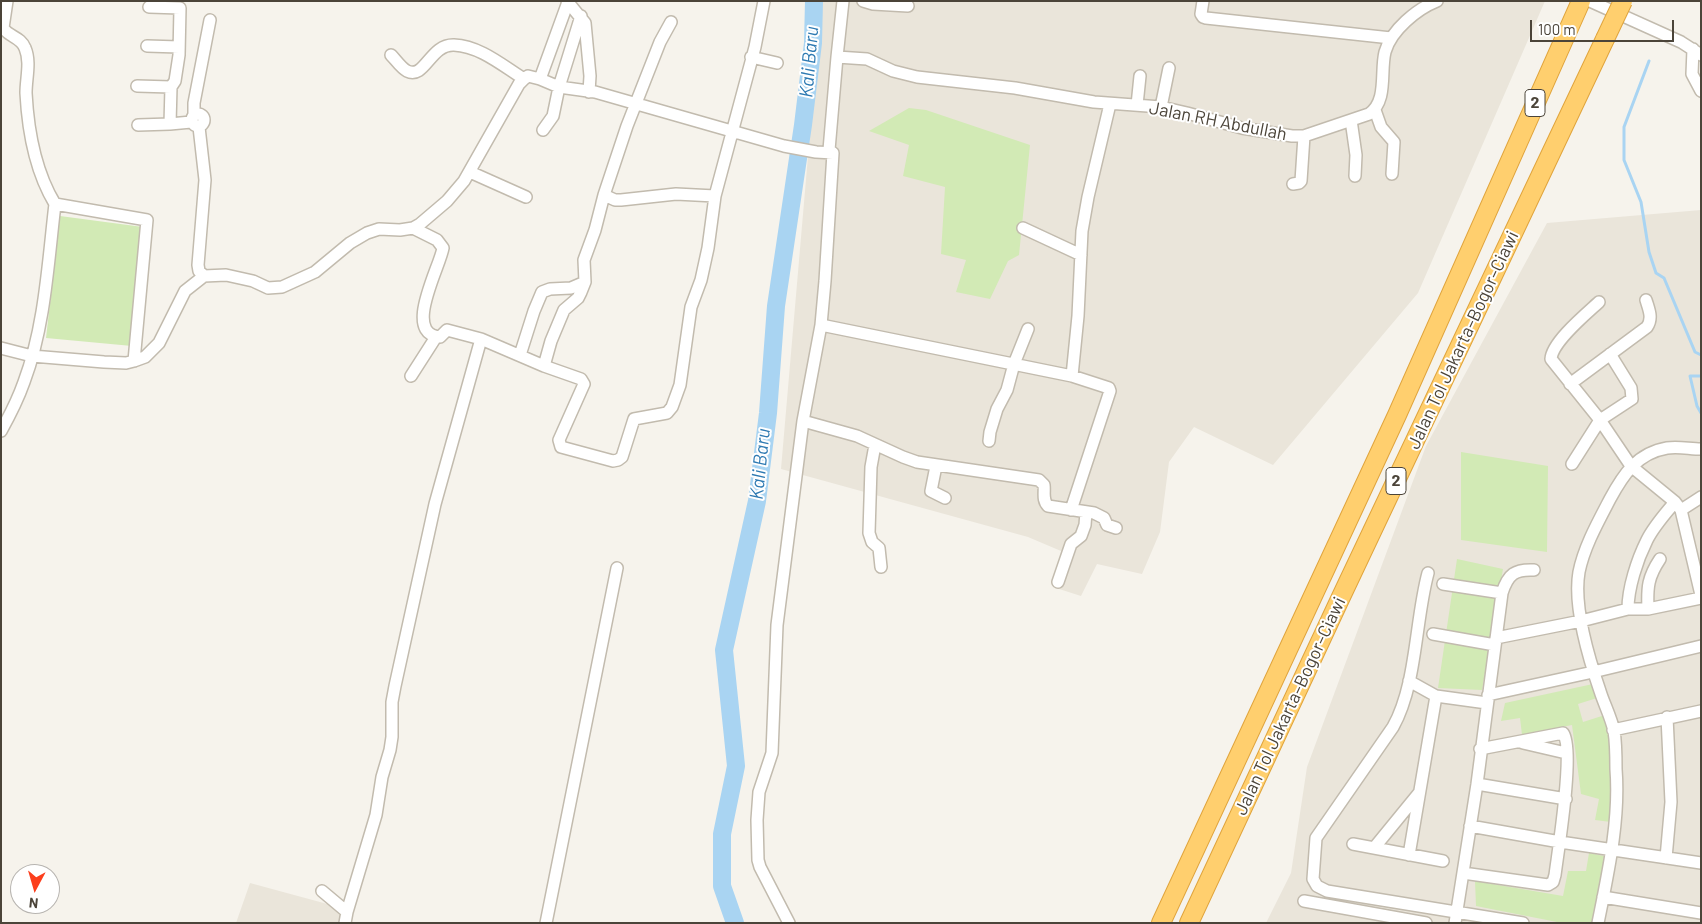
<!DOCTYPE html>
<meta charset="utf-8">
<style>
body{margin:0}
#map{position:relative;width:1702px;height:924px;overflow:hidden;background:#f6f3ec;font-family:Barlow,sans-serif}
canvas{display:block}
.frame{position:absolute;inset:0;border:2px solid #4b4439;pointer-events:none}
.north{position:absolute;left:10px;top:864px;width:50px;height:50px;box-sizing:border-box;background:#fff;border:1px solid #b7b4b0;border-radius:50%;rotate:186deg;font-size:14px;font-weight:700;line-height:20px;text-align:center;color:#4b4439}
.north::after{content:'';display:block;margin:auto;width:18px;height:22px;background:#fc3f1d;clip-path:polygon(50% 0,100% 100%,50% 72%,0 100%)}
.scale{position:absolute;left:1530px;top:20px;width:144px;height:22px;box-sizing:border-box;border:2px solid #4b4439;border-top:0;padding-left:6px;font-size:15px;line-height:18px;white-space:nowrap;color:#4b4439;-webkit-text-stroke:4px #fff;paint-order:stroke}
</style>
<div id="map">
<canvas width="1702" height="924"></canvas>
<div class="frame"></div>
<div class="north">N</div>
<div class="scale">100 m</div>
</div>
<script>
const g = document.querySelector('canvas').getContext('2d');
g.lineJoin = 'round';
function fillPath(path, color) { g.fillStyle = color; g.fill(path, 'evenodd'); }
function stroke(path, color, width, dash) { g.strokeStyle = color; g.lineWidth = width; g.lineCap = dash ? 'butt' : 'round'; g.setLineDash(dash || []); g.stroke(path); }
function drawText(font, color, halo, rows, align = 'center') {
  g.font = font + ' Barlow,sans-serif'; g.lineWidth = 4; g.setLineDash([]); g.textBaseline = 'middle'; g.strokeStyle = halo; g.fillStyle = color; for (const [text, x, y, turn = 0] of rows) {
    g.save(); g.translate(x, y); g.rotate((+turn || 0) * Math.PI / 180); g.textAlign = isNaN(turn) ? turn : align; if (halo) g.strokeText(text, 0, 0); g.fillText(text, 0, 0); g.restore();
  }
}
fillPath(new Path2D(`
 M 823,1 L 1545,1 L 1418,293 L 1273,465 L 1194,427 L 1169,462 L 1160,532 L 1142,574 L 1097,564 L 1081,596 L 1056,588 L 1061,551 L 1028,537 L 781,469 L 817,52 Z
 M 1701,210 L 1701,923 L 1266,923 L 1291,873 L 1307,767 L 1426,446 L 1547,223 Z
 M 250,883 L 342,908 L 338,923 L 236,923 Z`), '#eae5da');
fillPath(new Path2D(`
 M 909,108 L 926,110 L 1030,145 L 1019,255 L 1008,261 L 990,299 L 956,292 L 966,260 L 941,254 L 945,187 L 903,176 L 909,145 L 869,131 Z
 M 60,216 L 143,227 L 132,346 L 46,338 Z
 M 1461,452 L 1548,466 L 1547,552 L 1461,540 Z
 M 1457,559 L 1503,569 L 1482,690 L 1438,688 Z
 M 1593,684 L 1597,698 L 1578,704 L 1583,722 L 1605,715 L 1611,735 L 1611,822 L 1595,820 L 1599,799 L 1581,794 L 1572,725 L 1522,735 L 1520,718 L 1501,721 L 1505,703 Z
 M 1589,853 L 1604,856 L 1593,923 L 1562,923 L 1476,906 L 1475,881 L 1563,896 L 1568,871 L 1586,871 Z`), '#d2eab5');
stroke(new Path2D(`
 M 1649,61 L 1624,127 L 1624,160 L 1641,202 L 1649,252 L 1656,273 L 1664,278 L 1695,352 L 1701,355
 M 1701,376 L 1690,376 L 1697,406 L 1701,413`), '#a9d4f2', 3);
stroke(new Path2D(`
 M 735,923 L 722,886 L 722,834 L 736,766 L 724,650 L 757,501 L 768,413 L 776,306 L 803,125 L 813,43 L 814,1`), '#a9d4f2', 18);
const minor = new Path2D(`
 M 7,1 L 3,28 C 9,37 21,37 25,48 C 31,62 26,78 26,93 C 28,131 35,171 55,204 L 147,220 L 134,361
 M 567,1 L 585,23 L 590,76 L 589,92
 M 863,1 L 873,4 L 908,6
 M 1203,1 L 1201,14 L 1203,17 L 1206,18 L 1391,38
 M 1590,1 L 1681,42 L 1701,55
 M 149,7 L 180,8 L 179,55 L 175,81 L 171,87 L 170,124 L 191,122
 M 147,46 L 179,47
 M 1693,49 L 1692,74 L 1701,91
 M 391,55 C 396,60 401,68 407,71 C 425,80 430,44 454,45 C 480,46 503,66 524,79
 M 751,57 L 777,63
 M 837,57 L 867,59 L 893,71 L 917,77 L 1015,88 L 1094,102 L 1161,107 L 1187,113 L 1242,128 L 1292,136 L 1304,136 L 1369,114 C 1388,101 1380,72 1385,52 C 1391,30 1417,9 1437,1
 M 540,79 L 568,2
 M 137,86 L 171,87
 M 1137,105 L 1140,76
 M 1161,107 L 1169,68
 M 1375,110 L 1381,127 L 1394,142 L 1392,174
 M192 120a6 6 0 1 1 12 0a6 6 0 1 1-12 0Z
 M 194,115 L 194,103 L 210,20
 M 1351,120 L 1356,155 L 1355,176
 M 138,125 L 170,124
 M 199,127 L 205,180 L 198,265 L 199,271 L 204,276
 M 543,130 L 553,116 L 559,87 L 581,16
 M 470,172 L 526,197
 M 1293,184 L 1299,183 L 1301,181 L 1304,136
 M 604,195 L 615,200 L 621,200 L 676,194 L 715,196
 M 413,228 L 437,240 L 443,248 C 440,267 402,334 440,337 L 447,330 L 481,339
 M 1023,228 L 1081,255
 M 1599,302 C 1586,314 1552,342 1551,359 L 1600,420 L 1631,466 L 1675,502 L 1681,510 L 1701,595
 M 821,325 L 1072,376 L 1109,388 L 1110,391 L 1071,510
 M 1,348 L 32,356 L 104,362 L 126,363 L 134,361 L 145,357 L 159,343 L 185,291 L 204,276 L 226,275 L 253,281 L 268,288 L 282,287 L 315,272 L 350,243 L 367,233 L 379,229 L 400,230 L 413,228 L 420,224 L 447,201 L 464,181 L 519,84 L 524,79 L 528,76 L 540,79 L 559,87 L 595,92 L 784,146 L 816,152 L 833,153
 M 520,355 L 534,311 L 542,292 L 550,289 L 571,288 L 585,282
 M 544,366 L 551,341 L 564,310 L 578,298 L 581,292 L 585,282 L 584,260 L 595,230 L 604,195 L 627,126 L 660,42 L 671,22
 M 411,376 L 436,337
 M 1072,376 L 1078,316 L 1082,231 L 1088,197 L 1110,104
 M 1570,384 L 1647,327 C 1653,318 1649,310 1646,300
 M 803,421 L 857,436 L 903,457 L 917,462 L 1039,480 L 1044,485 C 1045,493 1042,500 1048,506 L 1094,513 L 1104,518 L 1107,525 L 1116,528
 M 1,431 C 10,415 18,399 24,382 C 45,326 48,263 55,204
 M 989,441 L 990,432 L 997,409 L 1007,390 L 1014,364 L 1028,329
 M 875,445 L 871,467 L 869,533 L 872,542 L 879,548 L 881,567
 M 1572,464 L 1600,420 L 1632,399 L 1631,388 L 1610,354
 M 936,466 L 931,491 L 945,498
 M 1681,510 L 1701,497
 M 1428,573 C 1415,621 1417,684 1393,727 L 1316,838 L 1313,879 L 1317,886 L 1327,891 L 1523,923
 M 1058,582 L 1071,544 L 1081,536 L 1085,525 L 1086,512
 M 1443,584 L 1502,593
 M 1628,609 C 1628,588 1637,560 1647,540 C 1654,526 1665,514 1675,502
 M 1648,609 C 1647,587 1648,577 1660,559
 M 1433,634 L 1495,645
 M 1496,638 L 1581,621 L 1628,609 L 1648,609 L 1701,598
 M 1409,681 L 1436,696 L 1487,703
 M 1488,695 L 1593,672 L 1701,646
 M 1613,730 L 1701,711
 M 1523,743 L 1566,753
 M 1477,784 L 1566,799
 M 1470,826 L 1560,842 L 1701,863
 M 1353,844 L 1443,861
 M 1374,848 L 1419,793
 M 1409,855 L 1436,696
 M 1666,858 L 1671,802 L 1667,717
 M 1463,873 L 1548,885 L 1553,882 L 1555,875 C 1558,851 1575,749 1563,733 L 1480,749
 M 322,891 L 347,912 L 345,923
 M 1603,897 L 1701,913
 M 1304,901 L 1426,923
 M 347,912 L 376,815 L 382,777 L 390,750 L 392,737 L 392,702 L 395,686 L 435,504 L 481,339 L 544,366 L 581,379 L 584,384 L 559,440 L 561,447 L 613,461 L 618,460 L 622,457 L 634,419 L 667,413 L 672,407 L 680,385 L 691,307 L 701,280 L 708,248 L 715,196 L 755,47 L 764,1
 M 546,923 L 617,568
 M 789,923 L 760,867 L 758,860 L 757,820 L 759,792 L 772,753 L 777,625 L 803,421 L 821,325 L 825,281 L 833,153 L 829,150 L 837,57 L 843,1
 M 1455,923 L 1477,784 L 1502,593 C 1508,574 1515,569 1534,570
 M 1598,923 C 1608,873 1620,820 1616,769 C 1616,756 1616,743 1614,731 C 1611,717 1604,704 1600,691 C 1589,659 1573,606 1579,572 C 1584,547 1598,522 1610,499 C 1623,475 1637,453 1667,448 C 1678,446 1690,449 1701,449`);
const highway = new Path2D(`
 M 1161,923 L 1397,415 L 1581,1
 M 1189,923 L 1340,599 L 1605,39`);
stroke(minor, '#c2bbae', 14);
stroke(highway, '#e0a43c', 20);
stroke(minor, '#fff', 11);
stroke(highway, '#ffcf6e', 18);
const highwayBridge = new Path2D(`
 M 1605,39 L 1623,1`);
stroke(highwayBridge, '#e0a43c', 20, []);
stroke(highwayBridge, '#ffcf6e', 18);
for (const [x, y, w] of [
 [1535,103,20],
 [1396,481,20]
]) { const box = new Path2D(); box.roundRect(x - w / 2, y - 13.5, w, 27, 4); g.fillStyle = '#fff'; g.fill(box); stroke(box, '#4b4439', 1); }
drawText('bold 16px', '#4b4439', null, [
 ["2",1535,103],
 ["2",1396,481]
]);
drawText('18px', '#4b4439', '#fff', [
 ["Jalan RH Abdullah",1218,121,11],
 ["Jalan Tol Jakarta–Bogor–Ciawi",1463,340,-65],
 ["Jalan Tol Jakarta–Bogor–Ciawi",1290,706,-65]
]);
drawText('italic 19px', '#2e7ab2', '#fff', [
 ["Kali Baru",809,62,-85],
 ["Kali Baru",760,464,-84]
]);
</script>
